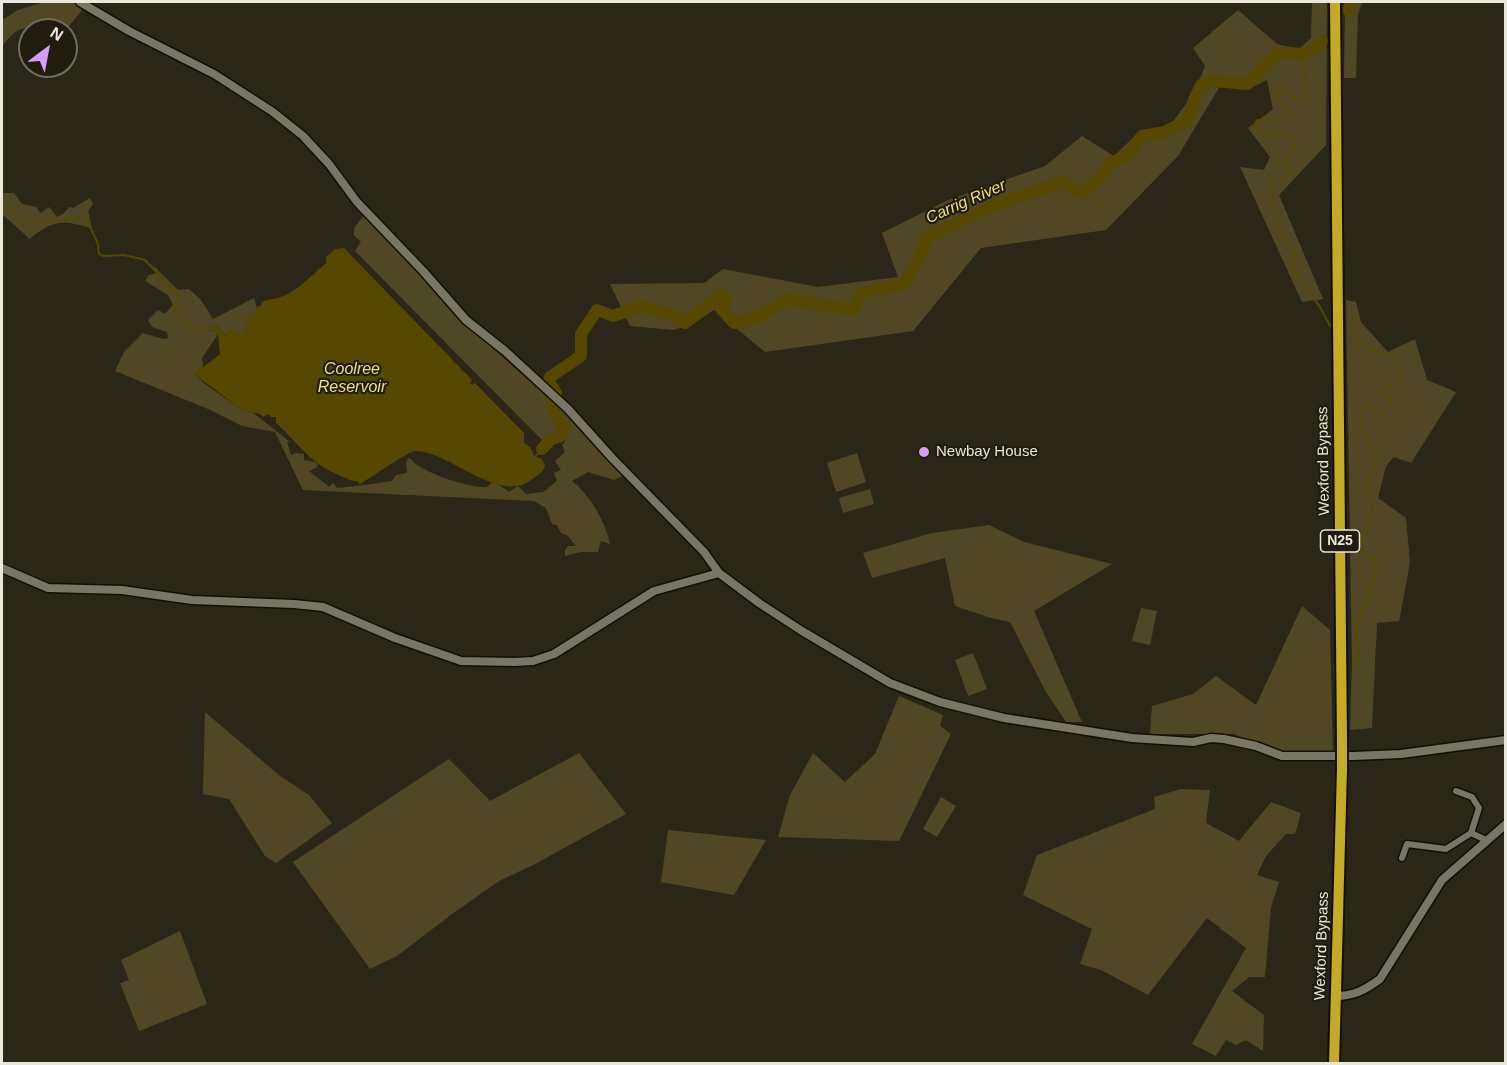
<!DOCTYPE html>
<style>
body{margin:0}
#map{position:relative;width:1507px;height:1065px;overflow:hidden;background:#2a2719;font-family:Arial,sans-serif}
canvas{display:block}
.frame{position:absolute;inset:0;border:3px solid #e9e7de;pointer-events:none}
.north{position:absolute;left:18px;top:18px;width:60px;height:60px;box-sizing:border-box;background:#201d0f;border:2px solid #706e62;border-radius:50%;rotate:32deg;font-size:16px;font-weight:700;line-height:24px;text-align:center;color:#e9e7de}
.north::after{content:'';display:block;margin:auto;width:21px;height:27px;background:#d79bf9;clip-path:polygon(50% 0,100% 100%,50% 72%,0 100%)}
</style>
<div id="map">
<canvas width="1507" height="1065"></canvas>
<div class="frame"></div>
<div class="north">N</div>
</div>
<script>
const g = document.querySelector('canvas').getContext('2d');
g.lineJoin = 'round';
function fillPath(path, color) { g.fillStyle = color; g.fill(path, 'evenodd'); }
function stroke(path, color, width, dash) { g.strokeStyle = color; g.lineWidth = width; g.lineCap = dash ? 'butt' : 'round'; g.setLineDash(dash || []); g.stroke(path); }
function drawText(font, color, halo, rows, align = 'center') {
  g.font = font + ' Arial,sans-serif'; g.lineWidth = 4.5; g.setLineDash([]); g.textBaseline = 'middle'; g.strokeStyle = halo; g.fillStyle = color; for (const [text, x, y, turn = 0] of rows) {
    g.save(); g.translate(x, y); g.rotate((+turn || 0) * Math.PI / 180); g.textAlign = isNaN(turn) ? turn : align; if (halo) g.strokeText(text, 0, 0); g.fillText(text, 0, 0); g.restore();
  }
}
fillPath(new Path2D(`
 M 44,2 L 72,2 L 83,9 L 66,30 L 45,30 L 39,26 C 17,28 16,30 2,46 L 2,20 L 18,10 Z
 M 1312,2 L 1327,2 L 1326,145 L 1279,195 L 1323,299 L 1302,302 L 1240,167 L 1264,170 L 1270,157 L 1248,128 L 1273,109 L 1267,80 L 1246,90 L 1220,86 L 1178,156 L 1106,230 L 981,248 L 913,331 L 765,352 L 714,310 L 693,324 L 673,330 L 630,326 L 610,284 L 704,283 L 723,269 L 818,287 L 898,277 L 882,233 L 948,200 L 1045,166 L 1082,136 L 1114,156 L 1139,132 L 1169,127 L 1194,93 L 1205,66 L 1193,48 L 1238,10 L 1277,44 L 1299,49 L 1311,38 Z
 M 1345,2 L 1362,2 L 1358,14 L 1356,78 L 1344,78 Z
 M 2,193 L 14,193 L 22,204 L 36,207 L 41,213 L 49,207 L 57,217 L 63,214 L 69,207 L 73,208 L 90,198 L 93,204 L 88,211 L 92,229 C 65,219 51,220 30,239 L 2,214 Z
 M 365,214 L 421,273 L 464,323 L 565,412 L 625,475 L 614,480 L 588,472 L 572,481 C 591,496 605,521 610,544 L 601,541 L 598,552 L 581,552 L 565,556 L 565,550 L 568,546 L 576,546 L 567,535 L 561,533 L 557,525 L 552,524 L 546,508 L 534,501 L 303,490 L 275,432 L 242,426 L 208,409 L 115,371 L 124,352 L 143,333 L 163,339 L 168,338 L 167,332 L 152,327 L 148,320 L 158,310 L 165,314 L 173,305 L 168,295 L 145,281 L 149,275 L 157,273 L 154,269 L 154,266 L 178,290 L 189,289 L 201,300 L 213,319 L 254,298 L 258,312 L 253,316 L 250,314 L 247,317 L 250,320 L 246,325 L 247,332 L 236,332 L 227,336 L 220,330 L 219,325 L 211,326 L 210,331 L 214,330 L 218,334 L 202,358 L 203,367 L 194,374 L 205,384 L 242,410 L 252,412 L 290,442 L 287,442 L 291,455 L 296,453 L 304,454 L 304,460 L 315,462 L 318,465 L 316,468 L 309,471 L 329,487 L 333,483 L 337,488 C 356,486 374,484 392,481 L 396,475 L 407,473 L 406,463 L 408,458 L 411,459 C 419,472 472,489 487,487 L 491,483 L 495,482 L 509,492 L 518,486 L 526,494 L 543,492 L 557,481 L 554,473 L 561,470 L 555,461 L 565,452 L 562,445 L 565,441 L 559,437 L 551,439 L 546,444 L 355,251 L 361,242 L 354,235 L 354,228 Z
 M 1346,300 L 1356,302 L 1361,322 L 1388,352 L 1415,339 L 1427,380 L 1456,392 L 1411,463 L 1394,457 L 1386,466 L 1378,498 L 1406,518 L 1410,563 L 1399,621 L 1377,623 L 1372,728 L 1350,730 L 1352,661 Z
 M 857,453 L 866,482 L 836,492 L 827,463 Z
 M 870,489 L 874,504 L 843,513 L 839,498 Z
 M 989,525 L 1024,542 L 1112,564 L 1034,611 L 1082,722 L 1066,722 L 1046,692 L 1010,622 L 991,618 L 955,606 L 945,558 L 872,578 L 863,553 L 932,533 Z
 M 1302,606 L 1330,630 L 1333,752 L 1278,751 L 1234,734 L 1150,734 L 1152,706 L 1193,694 L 1216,676 L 1256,705 Z
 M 1141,608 L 1157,611 L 1150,645 L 1132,641 Z
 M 973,653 L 987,689 L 968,696 L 955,660 Z
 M 899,696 L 943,715 L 940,726 L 951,734 L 899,841 L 778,837 L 790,795 L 813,753 L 845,782 L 875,754 Z
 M 205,712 L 280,776 L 309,795 L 332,823 L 276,863 L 265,856 L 229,799 L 203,794 Z
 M 579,753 L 626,814 L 535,864 L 499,881 L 452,914 L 397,956 L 370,969 L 293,862 L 449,759 L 490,801 Z
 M 1181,789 L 1210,790 L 1206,823 L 1239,841 L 1271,802 L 1301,813 L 1295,834 L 1286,834 L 1266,856 L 1257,875 L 1279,882 L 1271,908 L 1265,977 L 1249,977 L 1232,991 L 1264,1015 L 1263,1051 L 1246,1040 L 1236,1045 L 1226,1040 L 1216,1056 L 1192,1044 L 1246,948 L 1207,918 L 1148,995 L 1101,970 L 1080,964 L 1092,929 L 1023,895 L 1037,855 L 1155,809 L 1154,797 Z
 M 941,797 L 956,806 L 937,837 L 923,829 Z
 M 668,830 L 766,840 L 734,895 L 661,882 Z
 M 180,931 L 207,1004 L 139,1031 L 120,983 L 129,980 L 121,960 Z`), '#504824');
fillPath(new Path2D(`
 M 344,248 L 472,380 L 470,383 L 472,385 L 475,383 L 524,433 L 524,443 L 530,447 L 535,457 L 542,459 L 545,465 C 544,471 539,474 534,478 C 500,507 453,452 415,451 C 409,451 369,479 360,484 L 357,481 C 350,481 349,479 343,477 C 308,463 302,446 276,423 L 276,417 L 271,417 L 268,414 L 263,417 L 260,414 L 242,410 L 194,374 L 220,354 L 218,334 L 214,330 L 210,331 L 211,326 L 219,325 L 219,328 L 226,336 L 229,329 L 236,332 L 247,332 L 246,325 L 249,320 L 247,317 L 250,314 L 253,315 L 257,312 L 256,307 L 261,306 L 262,302 C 268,299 273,300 280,297 C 297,292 313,274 326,263 L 326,257 L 335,249 Z`), '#564800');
stroke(new Path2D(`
 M 1303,54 L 1307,97 L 1295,101 L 1286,93 L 1278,90 L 1276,98 L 1292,114 L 1272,120 L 1257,120 L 1254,125 L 1260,132 L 1294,137 C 1297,146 1290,155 1284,162 L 1291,168 L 1291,173 L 1282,179 L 1271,181 L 1275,214 L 1284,237 L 1296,255 L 1293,269 L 1320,307 L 1330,326
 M 2,202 L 23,220 L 64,220 L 80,217 L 87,220 L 98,244 L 99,254 L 104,256 L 124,255 L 145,260 L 178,295 L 175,311 L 179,318 L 199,331 L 210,331
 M 1354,317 C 1358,351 1363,348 1394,357 L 1401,376 L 1393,386 L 1380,391 L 1391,400 L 1383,414 L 1367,405 L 1360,418 L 1369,442 L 1378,456 L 1367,486 L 1372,502 L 1369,531 L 1360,539 L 1358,548 L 1376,559 C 1377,589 1362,601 1357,628 C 1354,643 1363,650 1357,666
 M 535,457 L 542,449`), '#564800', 2);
stroke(new Path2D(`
 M 1349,11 L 1350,2
 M 556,393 L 549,382 L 550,377 L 581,356 L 581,334 L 597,310 L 613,316 L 642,306 L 674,316 L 685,323 L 721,295 L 726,300 L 723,311 L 734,323 L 759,317 L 787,299 L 853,310 L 862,293 L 903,284 L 918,262 L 927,237 L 990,207 L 1062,182 L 1082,193 L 1103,176 L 1111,164 L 1128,154 L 1142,136 L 1164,132 L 1188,121 L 1193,102 L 1201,85 L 1214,81 L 1248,84 L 1275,55 L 1287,53 L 1303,54 L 1315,48 L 1322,41
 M 542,449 L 551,439 L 559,437 L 564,427 L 556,414 L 551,399`), '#564800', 12);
const street = new Path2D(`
 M 1456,791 L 1472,797 L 1479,808 L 1471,833
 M 1402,858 L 1407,844 L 1446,849 L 1471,833 L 1486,840`);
const secondary = new Path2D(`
 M 80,2 L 129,31 L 214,74 L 273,112 L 303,136 L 329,164 L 357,202 L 423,271 L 466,320 L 505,351 L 568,409 L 613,459 L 704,552 L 719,573 L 759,603 L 802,631 L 890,683 L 940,702 L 1004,718 L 1132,738 L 1193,742 L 1211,738 L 1224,739 L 1256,746 L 1282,756 L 1353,756 L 1401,754 L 1506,740
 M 2,568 L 48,588 L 122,590 L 192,600 L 294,604 L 323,607 L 395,638 L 461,661 L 515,662 L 533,661 L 554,654 L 654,591 L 719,573
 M 1336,996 C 1354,996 1365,990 1380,979 L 1442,880 L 1506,824`);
const highway = new Path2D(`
 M 1335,2 L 1342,744
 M 1334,1064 L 1342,768`);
stroke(street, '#120f04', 9);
stroke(secondary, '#120f04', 11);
stroke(highway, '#120f04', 14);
stroke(street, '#797666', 6);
stroke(secondary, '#797666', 8);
stroke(highway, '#c3aa27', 10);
const highwayBridge = new Path2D(`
 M 1342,768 L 1342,744`);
stroke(highwayBridge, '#120f04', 14, []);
stroke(highwayBridge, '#c3aa27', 10);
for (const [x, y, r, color] of [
 [924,452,6,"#d79bf9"]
]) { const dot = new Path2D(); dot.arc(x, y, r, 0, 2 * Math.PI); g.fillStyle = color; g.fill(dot); stroke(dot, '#201d0f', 2); }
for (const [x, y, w] of [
 [1340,541,39]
]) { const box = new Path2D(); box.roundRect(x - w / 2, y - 11, w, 22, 4.5); g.fillStyle = '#201d0f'; g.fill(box); stroke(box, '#e9e7de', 1.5); }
drawText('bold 14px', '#e9e7de', null, [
 ["N25",1340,541]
]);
drawText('15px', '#e9e7de', '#201d0f', [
 ["Newbay House",936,452]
], 'left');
drawText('15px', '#e9e7de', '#201d0f', [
 ["Wexford Bypass",1324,461,-91],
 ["Wexford Bypass",1322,946,-88]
]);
drawText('italic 16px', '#f3df85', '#201d0f', [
 ["Carrig River",966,202,-24],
 ["Coolree",352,370],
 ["Reservoir",352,388]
]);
</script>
